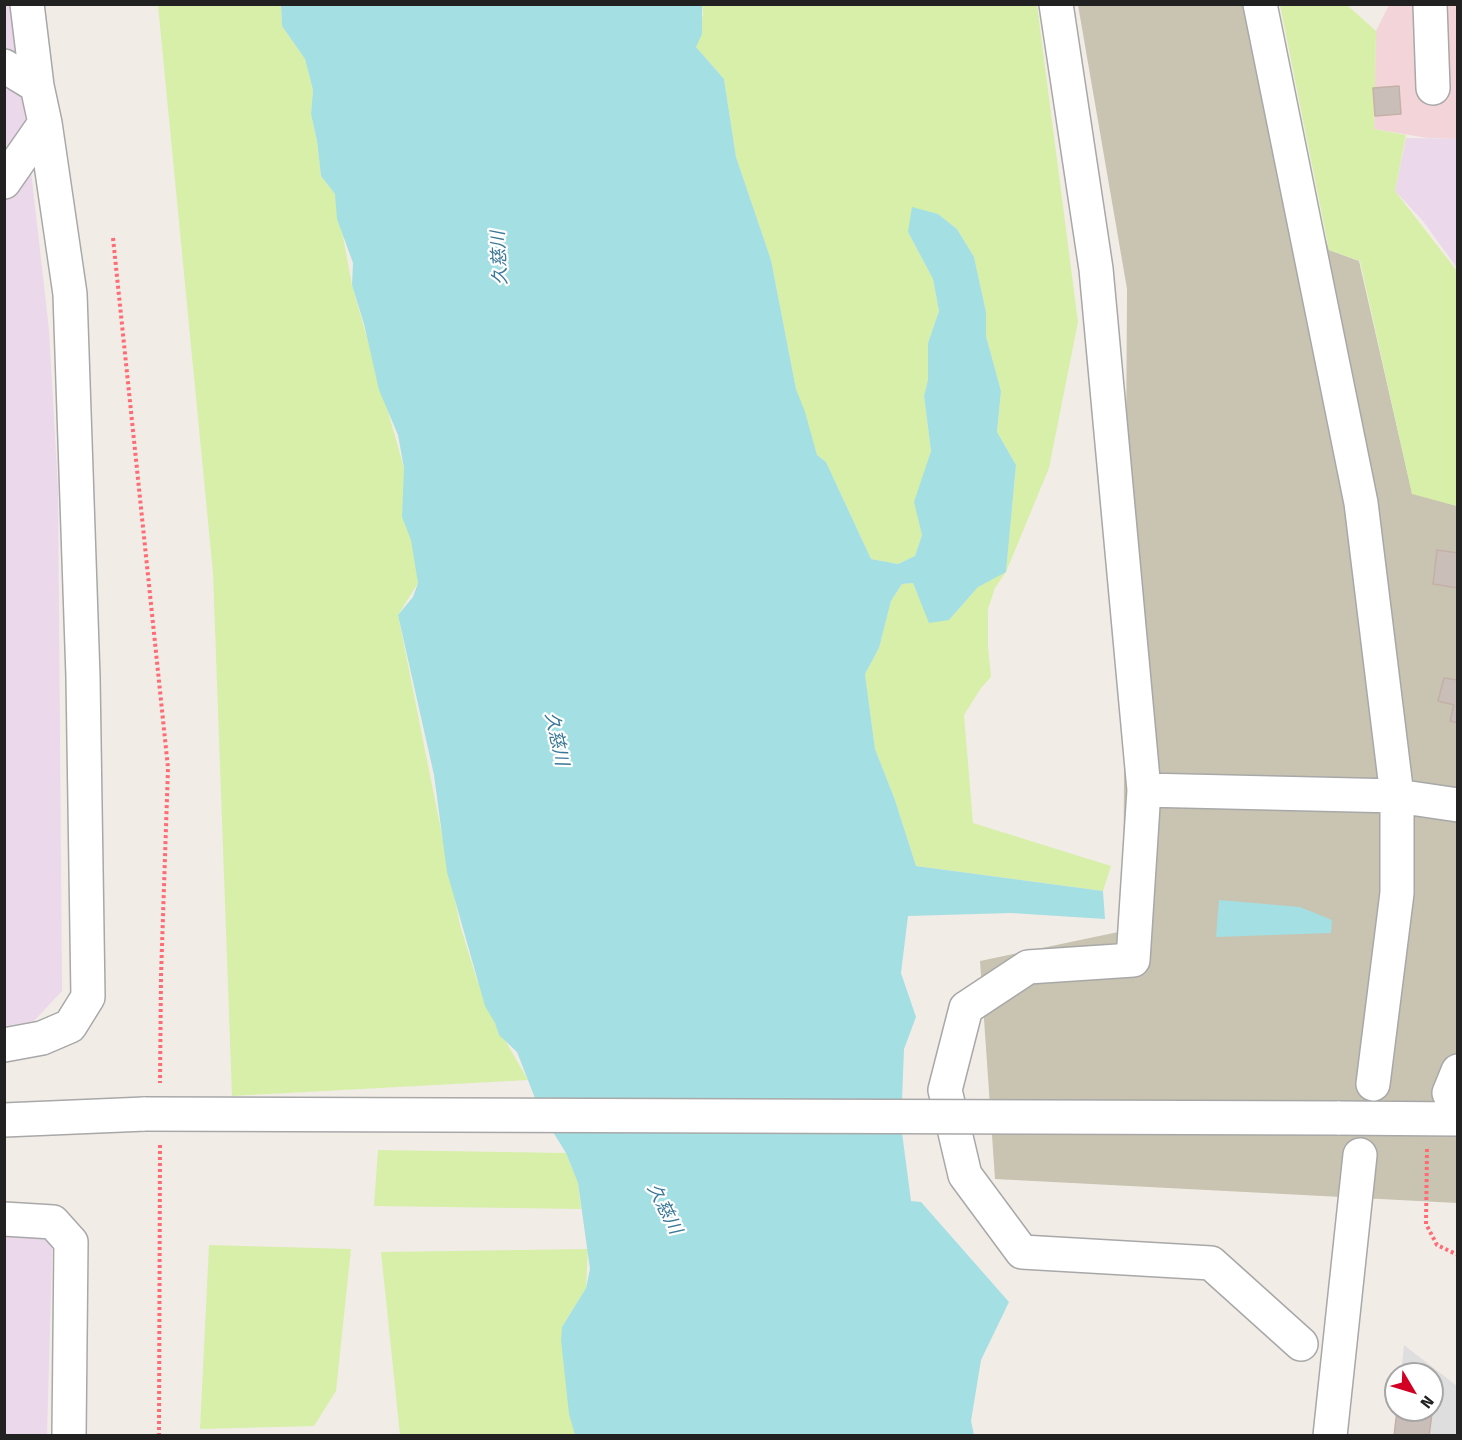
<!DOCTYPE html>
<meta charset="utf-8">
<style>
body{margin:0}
#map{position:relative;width:1462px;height:1440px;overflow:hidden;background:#f2ece7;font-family:"Fira Sans",sans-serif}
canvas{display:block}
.frame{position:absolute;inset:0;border:6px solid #212121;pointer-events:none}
.north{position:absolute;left:1384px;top:1362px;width:60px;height:60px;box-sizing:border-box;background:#fff;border:2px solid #a6a6a6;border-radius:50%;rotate:128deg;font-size:16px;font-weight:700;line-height:24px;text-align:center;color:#212121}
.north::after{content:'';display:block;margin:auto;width:21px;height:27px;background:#d20022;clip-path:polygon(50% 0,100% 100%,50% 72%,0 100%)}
</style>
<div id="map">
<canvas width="1462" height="1440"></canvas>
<div class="frame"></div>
<div class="north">N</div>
</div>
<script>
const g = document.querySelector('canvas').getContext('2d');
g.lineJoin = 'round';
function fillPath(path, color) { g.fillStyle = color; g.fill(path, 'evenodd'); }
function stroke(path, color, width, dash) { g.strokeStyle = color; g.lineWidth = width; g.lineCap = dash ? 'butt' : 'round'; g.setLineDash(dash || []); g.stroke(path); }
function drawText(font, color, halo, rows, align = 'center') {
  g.font = font + ' "Fira Sans","Noto Sans JP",sans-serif'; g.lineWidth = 4.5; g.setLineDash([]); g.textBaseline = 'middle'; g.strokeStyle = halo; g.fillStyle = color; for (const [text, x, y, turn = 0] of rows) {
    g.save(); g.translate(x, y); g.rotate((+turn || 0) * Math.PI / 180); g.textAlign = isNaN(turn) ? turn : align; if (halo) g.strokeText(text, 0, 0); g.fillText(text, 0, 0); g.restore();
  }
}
fillPath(new Path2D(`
 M 1404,1345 L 1457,1386 L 1457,1435 L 1395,1436 L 1432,1410 L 1432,1374 L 1401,1374 Z`), '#dfdede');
fillPath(new Path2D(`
 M 1389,5 L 1457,5 L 1457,139 L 1427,138 L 1374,129 L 1376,31 Z`), '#f3d5d9');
fillPath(new Path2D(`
 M 19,4 L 24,109 L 49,330 L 58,488 L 62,991 L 34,1021 L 5,1026 L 4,5 Z
 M 1406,138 L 1457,139 L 1457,268 L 1423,221 L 1395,191 Z
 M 53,1222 L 47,1435 L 5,1436 L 5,1231 Z`), '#ebd8eb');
fillPath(new Path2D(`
 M 1078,5 L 1256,5 L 1329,250 L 1359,261 L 1412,493 L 1457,506 L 1457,1203 L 995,1179 L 980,961 L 1123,931 L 1127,289 Z`), '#c8c4b1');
fillPath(new Path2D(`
 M 158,5 L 281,5 L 282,26 L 305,59 L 313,90 L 311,114 L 317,141 L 321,176 L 335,194 L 352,285 L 404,468 L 418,583 L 398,615 L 460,925 L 477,980 L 495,1023 L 528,1080 L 232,1096 L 213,573 Z
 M 702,5 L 1037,5 L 1078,322 L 1049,468 L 1006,572 L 995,588 L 988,609 L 988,647 L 991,677 L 981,688 L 964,715 L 973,823 L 1111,866 L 1103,891 L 916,866 L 895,800 L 875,749 L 865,674 L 879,648 L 891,601 L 902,584 L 913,583 L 917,593 L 949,620 L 978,587 L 1006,571 L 1016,465 L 997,432 L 1001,391 L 986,336 L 986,312 L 974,257 L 957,229 L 938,214 L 908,232 L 933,279 L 939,311 L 928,343 L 928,380 L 924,396 L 931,451 L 915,502 L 922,535 L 915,556 L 898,564 L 871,559 L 826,462 L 817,455 L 796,389 L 771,260 L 736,157 L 724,79 L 696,47 L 703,14 Z
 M 1280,5 L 1347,5 L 1376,31 L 1374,129 L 1406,135 L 1395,191 L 1457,271 L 1457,506 L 1412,494 L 1360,261 L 1329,250 Z
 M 378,1150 L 566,1153 L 578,1183 L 581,1209 L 374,1206 Z
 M 209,1245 L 351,1249 L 336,1391 L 314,1426 L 200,1429 Z
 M 588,1249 L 586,1288 L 562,1327 L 577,1435 L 400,1435 L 381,1252 Z`), '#d7efa9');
fillPath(new Path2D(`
 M 281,5 L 702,5 L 702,34 L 696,47 L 724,79 L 736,157 L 771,260 L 796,389 L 805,412 L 817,455 L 826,462 L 871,559 L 898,564 L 915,556 L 922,535 L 914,502 L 931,451 L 924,396 L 928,380 L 928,343 L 939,311 L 933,279 L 908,232 L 912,207 L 938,214 L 957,229 L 974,257 L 986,312 L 986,336 L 1001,391 L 997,432 L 1016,465 L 1006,572 L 978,587 L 949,620 L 929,623 L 913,583 L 902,584 L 891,601 L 879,648 L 865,674 L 875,749 L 895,800 L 916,866 L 1103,891 L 1105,919 L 1011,913 L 908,916 L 901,973 L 916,1017 L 904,1049 L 901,1125 L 911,1201 L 921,1202 L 1009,1302 L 981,1360 L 971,1421 L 974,1435 L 575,1435 L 569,1414 L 561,1340 L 562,1327 L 586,1288 L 590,1269 L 578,1183 L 566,1153 L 540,1111 L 517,1052 L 499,1035 L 495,1023 L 485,1006 L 447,872 L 434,775 L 398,615 L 413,597 L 418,583 L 411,540 L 402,517 L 404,468 L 398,435 L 379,390 L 364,324 L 352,285 L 353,263 L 337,219 L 335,194 L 321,176 L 317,141 L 311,114 L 313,90 L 305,59 L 282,26 Z
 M 1219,900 L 1300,907 L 1332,920 L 1331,933 L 1216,937 Z`), '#a4dfe3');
const building = new Path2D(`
 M 1399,86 L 1401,114 L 1375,116 L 1373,88 Z
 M 1437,550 L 1458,553 L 1458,588 L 1433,584 Z
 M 1444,678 L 1458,680 L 1458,723 L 1450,721 L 1454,705 L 1438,701 Z
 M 1432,1382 L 1436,1383 L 1429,1436 L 1394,1436 L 1397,1410 L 1432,1410 Z`);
fillPath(building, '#cabeb9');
stroke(building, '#c5b0a8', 1.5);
const minor = new Path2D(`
 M 1056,4 L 1096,269 L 1144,790 L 1397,796 L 1458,805
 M 1260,4 L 1361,503 L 1397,796 L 1397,893 L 1373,1084
 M 1430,4 L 1433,88
 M 4,66 L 37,86
 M 4,182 L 45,123
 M 1144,790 L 1133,960 L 1028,967 L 966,1008 L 945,1090 L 965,1175 L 1022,1252 L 1211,1263 L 1301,1344
 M 4,1045 L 42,1038 L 70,1026 L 88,997 L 83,677 L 70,294 L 45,123 L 37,86 L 27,4
 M 1449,1093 L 1458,1071
 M 1337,1118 L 1458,1119
 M 4,1120 L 145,1114
 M 4,1219 L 53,1222 L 71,1242 L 69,1436
 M 1330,1436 L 1360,1155`);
stroke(minor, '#a8a8a8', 36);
stroke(new Path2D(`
 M 113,238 L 168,768 L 161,976 L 160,1083
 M 1427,1149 L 1426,1224 L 1437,1245 L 1458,1255
 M 159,1436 L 160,1145`), '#ff6b74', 4, [3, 3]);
stroke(minor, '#fff', 33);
const minorBridge = new Path2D(`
 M 145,1114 L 1337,1118`);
stroke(minorBridge, '#a8a8a8', 36, []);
stroke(minorBridge, '#fff', 33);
drawText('italic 18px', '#3a7898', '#fff', [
 ["久慈川",500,258,-93],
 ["久慈川",556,739,78],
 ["久慈川",664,1209,63]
]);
</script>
